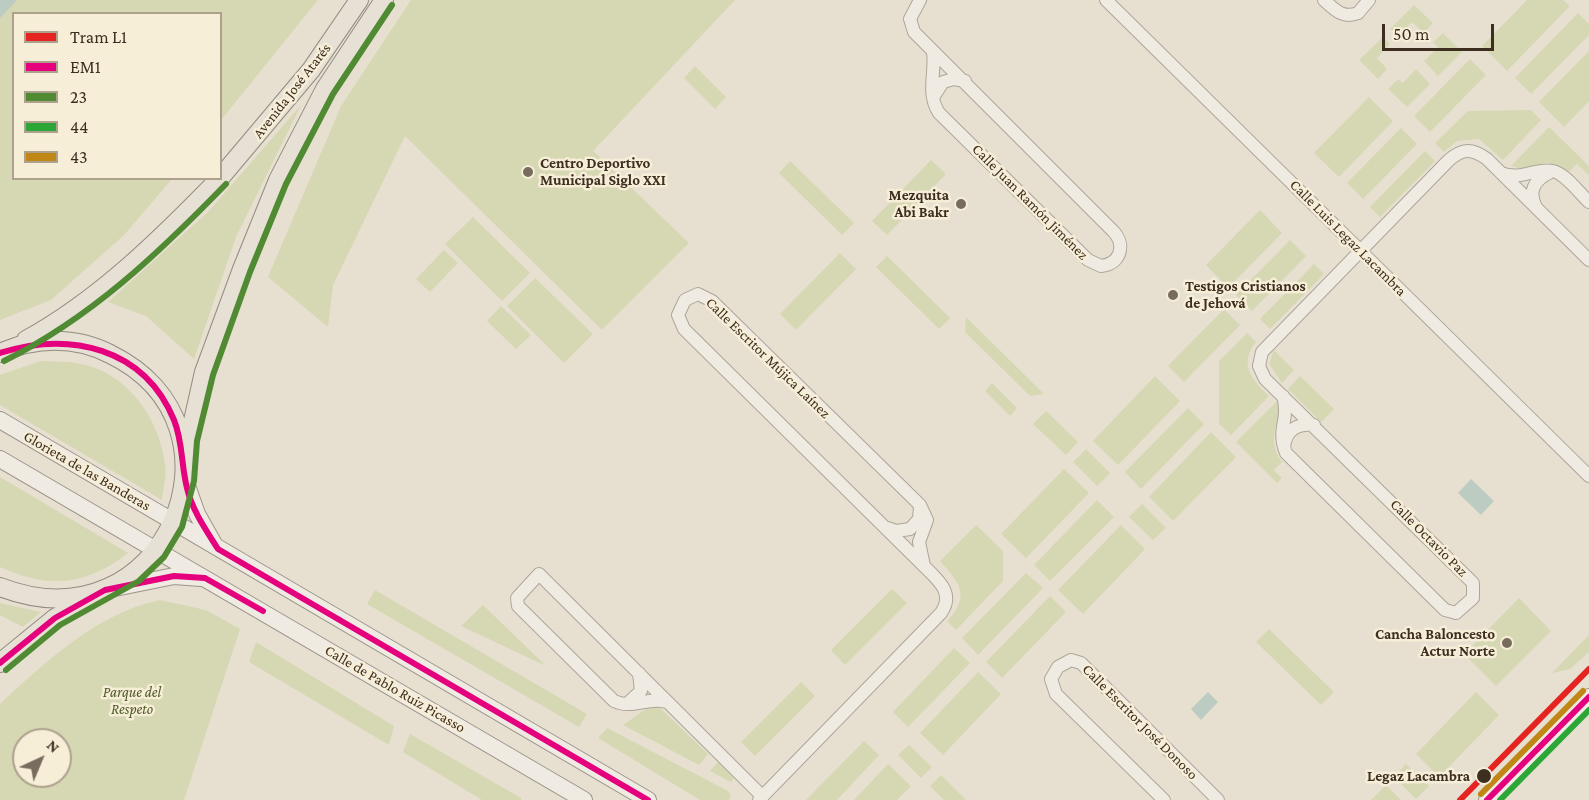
<!DOCTYPE html>
<meta charset="utf-8">
<style>
body{margin:0}
#map{position:relative;width:1589px;height:800px;overflow:hidden;background:#e7e0d1;font-family:"Crimson Pro",serif}
canvas{display:block}
.legend{position:absolute;left:12px;top:12px;width:210px;height:168px;box-sizing:border-box;background:#f7eed8;border:2px solid #ada18e;margin:0;padding:8px 10px;list-style:none;font-size:18px;color:#3d2e20}
.legend li{display:flex;align-items:center;gap:12px;height:30px}
.legend b{width:30px;border:2px solid #ada18e}
.north{position:absolute;left:12px;top:728px;width:60px;height:60px;box-sizing:border-box;background:#f7eed8;border:2px solid #ada18e;border-radius:50%;rotate:44deg;font-size:16px;font-weight:700;line-height:24px;text-align:center;color:#3d2e20}
.north::after{content:'';display:block;margin:auto;width:21px;height:27px;background:#786c5e;clip-path:polygon(50% 0,100% 100%,50% 72%,0 100%)}
.scale{position:absolute;left:1382px;top:24px;width:112px;height:27px;box-sizing:border-box;border:3px solid #3d2e20;border-top:0;padding-left:8px;font-size:18px;line-height:21px;white-space:nowrap;color:#3d2e20;-webkit-text-stroke:4px #f7eed8;paint-order:stroke}
</style>
<div id="map">
<canvas width="1589" height="800"></canvas>
<ul class="legend">
<li><b style="height:8px;background:#e52422"></b>Tram L1</li>
<li><b style="height:8px;background:#e5007d"></b>EM1</li>
<li><b style="height:8px;background:#508a33"></b>23</li>
<li><b style="height:8px;background:#2ca737"></b>44</li>
<li><b style="height:8px;background:#c08716"></b>43</li>
</ul>
<div class="north">N</div>
<div class="scale">50 m</div>
</div>
<script>
const g = document.querySelector('canvas').getContext('2d');
g.lineJoin = 'round';
function fillPath(path, color) { g.fillStyle = color; g.fill(path, 'evenodd'); }
function stroke(path, color, width, dash) { g.strokeStyle = color; g.lineWidth = width; g.lineCap = dash ? 'butt' : 'round'; g.setLineDash(dash || []); g.stroke(path); }
function drawText(font, color, halo, rows, align = 'center') {
  g.font = font + ' "Crimson Pro",serif'; g.lineWidth = 5; g.setLineDash([]); g.textBaseline = 'middle'; g.strokeStyle = halo; g.fillStyle = color; for (const [text, x, y, turn = 0] of rows) {
    g.save(); g.translate(x, y); g.rotate((+turn || 0) * Math.PI / 180); g.textAlign = isNaN(turn) ? turn : align; if (halo) g.strokeText(text, 0, 0); g.fillText(text, 0, 0); g.restore();
  }
}
fillPath(new Path2D(`
 M 0,0 L 318,0 L 221,120 L 220,14 L 14,14 L 14,178 L 172,179 L 124,235 L 51,300 L 0,320 Z
 M 411,0 L 735,0 L 593,151 L 689,243 L 602,330 L 405,136 L 333,285 L 328,327 L 268,277 L 341,106 Z
 M 1527,0 L 1563,0 L 1570,6 L 1507,71 L 1482,46 Z
 M 1414,5 L 1433,23 L 1424,33 L 1412,22 L 1399,36 L 1390,29 Z
 M 1578,13 L 1589,24 L 1589,35 L 1531,94 L 1515,78 Z
 M 1443,33 L 1462,52 L 1438,76 L 1424,61 L 1438,47 L 1433,42 Z
 M 1383,37 L 1390,44 L 1377,58 L 1387,69 L 1378,79 L 1359,60 Z
 M 1589,51 L 1589,101 L 1564,127 L 1539,102 Z
 M 1470,59 L 1486,75 L 1430,132 L 1414,116 Z
 M 695,66 L 726,97 L 715,109 L 684,78 Z
 M 1416,69 L 1430,84 L 1407,107 L 1388,89 L 1398,79 L 1403,83 Z
 M 1369,97 L 1393,121 L 1339,177 L 1314,153 Z
 M 301,105 L 236,237 L 194,359 L 146,316 L 108,302 L 209,211 Z
 M 1531,110 L 1541,120 L 1503,160 L 1479,139 L 1457,141 L 1444,152 L 1435,143 L 1468,111 Z
 M 1549,127 L 1589,166 L 1589,175 L 1577,164 L 1569,172 L 1548,162 L 1522,169 L 1511,166 Z
 M 1401,128 L 1417,144 L 1363,199 L 1347,183 Z
 M 1425,151 L 1435,161 L 1380,217 L 1370,207 Z
 M 931,160 L 946,174 L 887,235 L 872,221 Z
 M 790,161 L 854,223 L 842,235 L 779,173 Z
 M 1260,210 L 1282,233 L 1228,288 L 1206,265 Z
 M 473,217 L 530,273 L 502,301 L 445,244 Z
 M 1290,240 L 1306,256 L 1252,311 L 1236,295 Z
 M 444,250 L 458,263 L 430,292 L 416,279 Z
 M 840,253 L 856,269 L 796,330 L 780,314 Z
 M 887,256 L 950,318 L 939,329 L 876,267 Z
 M 1314,264 L 1324,274 L 1270,329 L 1260,319 Z
 M 535,278 L 593,334 L 564,363 L 507,306 Z
 M 501,306 L 531,335 L 516,349 L 487,321 Z
 M 1224,309 L 1240,325 L 1184,382 L 1168,366 Z
 M 966,317 L 1044,394 L 1030,396 L 965,332 Z
 M 1247,333 L 1256,342 C 1238,364 1252,380 1269,396 L 1231,435 L 1219,424 L 1219,361 Z
 M 1274,350 L 1294,370 L 1282,383 L 1269,364 Z
 M 41,361 C 53,362 66,361 77,363 C 126,371 159,417 165,464 C 167,475 163,489 162,500 L 0,405 L 0,375 Z
 M 1155,376 L 1180,401 L 1118,465 L 1093,441 Z
 M 1300,376 L 1334,409 L 1321,422 L 1288,389 Z
 M 992,383 L 1017,408 L 1010,416 L 985,391 Z
 M 1276,402 C 1287,418 1262,434 1282,462 L 1274,470 L 1282,478 L 1277,483 L 1236,442 Z
 M 1188,408 L 1204,424 L 1141,489 L 1125,472 Z
 M 1046,411 L 1078,442 L 1066,455 L 1033,424 Z
 M 1211,432 L 1236,457 L 1173,521 L 1149,497 Z
 M 1086,449 L 1110,473 L 1097,486 L 1073,462 Z
 M 1064,469 L 1089,493 L 1026,558 L 1001,534 Z
 M 0,477 L 128,553 C 86,586 48,589 0,567 Z
 M 1097,500 L 1114,517 L 1050,581 L 1034,565 Z
 M 1142,504 L 1166,528 L 1153,540 L 1129,517 Z
 M 976,525 L 1003,551 L 1003,581 L 956,630 L 947,621 C 971,596 960,583 940,561 Z
 M 1121,525 L 1145,549 L 1083,614 L 1058,590 Z
 M 1026,573 L 1043,588 L 978,655 L 962,638 Z
 M 892,589 L 907,603 L 845,665 L 831,650 Z
 M 375,590 L 587,714 L 579,727 L 367,604 Z
 M 1050,596 L 1066,612 L 1002,678 L 986,662 Z
 M 1519,598 L 1551,631 L 1496,686 L 1464,654 Z
 M 160,600 L 206,610 L 240,629 L 184,800 L 0,800 L 0,704 C 45,662 99,612 160,600 ZM 24,740 L 60,740 L 60,776 L 24,776 Z
 M 0,603 L 41,612 L 23,627 L 0,615 Z
 M 483,605 L 546,666 L 461,626 Z
 M 1269,629 L 1334,692 L 1321,705 L 1256,642 Z
 M 1589,635 L 1589,652 L 1570,669 L 1552,673 Z
 M 256,642 L 394,726 L 389,745 L 249,662 Z
 M 954,648 L 970,663 L 908,727 L 893,712 Z
 M 978,672 L 1001,694 L 943,755 L 920,733 Z
 M 801,682 L 815,696 L 755,756 L 741,742 Z
 M 1476,692 L 1499,715 L 1439,777 L 1416,754 Z
 M 650,706 L 660,708 L 708,754 L 699,765 L 623,725 Z
 M 607,728 L 728,791 L 731,795 L 729,800 L 700,800 L 598,738 Z
 M 410,734 L 521,798 L 521,800 L 482,800 L 403,752 Z
 M 864,741 L 879,755 L 837,800 L 806,800 Z
 M 909,745 L 932,767 L 921,778 L 898,755 Z
 M 718,762 L 734,778 L 731,782 L 710,771 Z
 M 888,764 L 911,786 L 897,800 L 854,800 Z
 M 1406,764 L 1429,786 L 1416,799 L 1394,777 Z
 M 941,775 L 965,799 L 965,800 L 944,800 L 930,786 Z
 M 1386,785 L 1401,800 L 1371,800 Z`), '#d6d7b3');
fillPath(new Path2D(`
 M 0,0 L 17,0 L 0,18 Z
 M 1471,479 L 1494,501 L 1481,515 L 1458,493 Z
 M 1208,692 L 1218,702 L 1201,720 L 1191,709 Z`), '#bcccc2');
const minor = new Path2D(`
 M 920,0 L 910,19 L 914,32 L 1114,232 C 1126,246 1120,264 1101,266 L 1088,260 L 939,113 C 926,93 936,73 933,52
 M 1106,0 L 1589,476
 M 1324,0 C 1335,10 1343,19 1358,13 L 1369,0
 M 934,96 L 943,82 L 954,79 L 965,81
 M 1501,173 C 1522,181 1536,167 1553,171 C 1566,174 1579,193 1589,202
 M 1536,207 C 1528,192 1534,180 1549,173
 M 1283,396 C 1290,421 1276,428 1286,453 L 1445,610 L 1456,613 L 1473,598 L 1473,583 L 1265,379 L 1259,366 L 1262,352 L 1448,161 C 1462,148 1472,148 1487,159 L 1589,260
 M 1284,447 C 1286,430 1297,423 1314,425
 M 888,528 L 896,531 L 910,529 L 919,519 L 920,506
 M 667,702 C 648,696 633,710 614,701 L 518,606 L 517,598 L 539,574 L 762,796
 M 627,704 L 641,691 L 639,673
 M 759,800 L 941,613 C 955,593 938,580 924,566 L 684,329 L 678,315 L 685,300 L 698,294 L 712,301 L 920,505 L 927,520 L 919,542 L 924,566
 M 1164,800 L 1056,694 L 1051,679 L 1058,667 L 1071,660 L 1081,663 L 1218,800`);
const secondary = new Path2D(`
 M 0,420 L 648,800
 M 0,459 L 584,800
 M 185,480 L 197,514 L 215,546
 M 105,590 L 174,576 L 201,578
 M 1487,800 L 1589,697`);
const primary = new Path2D(`
 M 220,178 L 311,70 L 359,0
 M 26,340 C 99,300 162,238 220,178
 M 0,353 C 35,337 75,336 110,354 C 259,426 165,651 0,587
 M 186,452 L 204,372 L 242,269 L 278,180 L 325,89 L 384,0
 M 0,663 L 55,618 L 87,600`);
stroke(minor, '#ada599', 14);
stroke(secondary, '#9c958a', 18);
stroke(primary, '#928b80', 20);
stroke(minor, '#efebe3', 12);
stroke(secondary, '#efebe3', 16);
stroke(primary, '#e6e1d4', 18);
stroke(new Path2D(`
 M 0,353 C 69,331 144,347 174,420 C 183,442 181,465 187,488 C 192,510 206,530 218,549 L 648,800
 M 0,663 L 55,618 L 105,590 L 174,576 L 205,578 L 263,611
 M 1487,800 L 1589,697`), '#e5007d', 6);
stroke(new Path2D(`
 M 4,361 C 91,318 159,253 226,184
 M 6,670 L 60,625 L 139,581 L 164,557 L 182,527 L 194,481 L 197,441 L 213,375 L 250,272 L 286,184 L 333,94 L 392,5`), '#508a33', 6);
stroke(new Path2D(`
 M 1500,800 L 1589,710`), '#2ca737', 6);
stroke(new Path2D(`
 M 1481,794 L 1583,691`), '#c08716', 6);
stroke(new Path2D(`
 M 1460,800 L 1589,669`), '#e52422', 6);
for (const [x, y, r, color] of [
 [528,172,6,"#786c5e"],
 [961,204,6,"#786c5e"],
 [1173,295,6,"#786c5e"],
 [1507,643,6,"#786c5e"],
 [1484,776,8,"#3d2e20"]
]) { const dot = new Path2D(); dot.arc(x, y, r, 0, 2 * Math.PI); g.fillStyle = color; g.fill(dot); stroke(dot, '#f7eed8', 2); }
drawText('15px', '#3d2e20', '#f7eed8', [
 ["Avenida José Atarés",292,91,-52],
 ["Calle Juan Ramón Jiménez",1030,202,45],
 ["Calle Luis Legaz Lacambra",1348,238,45],
 ["Calle Escritor Mújica Laínez",768,358,44],
 ["Glorieta de las Banderas",87,471,30],
 ["Calle Octavio Paz",1429,538,45],
 ["Calle de Pablo Ruiz Picasso",395,689,30],
 ["Calle Escritor José Donoso",1140,722,45]
]);
drawText('bold 15px', '#3d2e20', '#f7eed8', [
 ["Centro Deportivo",540,163],
 ["Municipal Siglo XXI",540,180],
 ["Mezquita",949,195,"right"],
 ["Abi Bakr",949,212,"right"],
 ["Testigos Cristianos",1185,286],
 ["de Jehová",1185,303],
 ["Cancha Baloncesto",1495,634,"right"],
 ["Actur Norte",1495,651,"right"]
], 'left');
drawText('italic 15px', '#4d5a26', '#f7eed8', [
 ["Parque del",132,692],
 ["Respeto",132,709]
]);
drawText('bold 15px', '#3d2e20', '#f7eed8', [
 ["Legaz Lacambra",1470,776]
], 'right');
</script>
